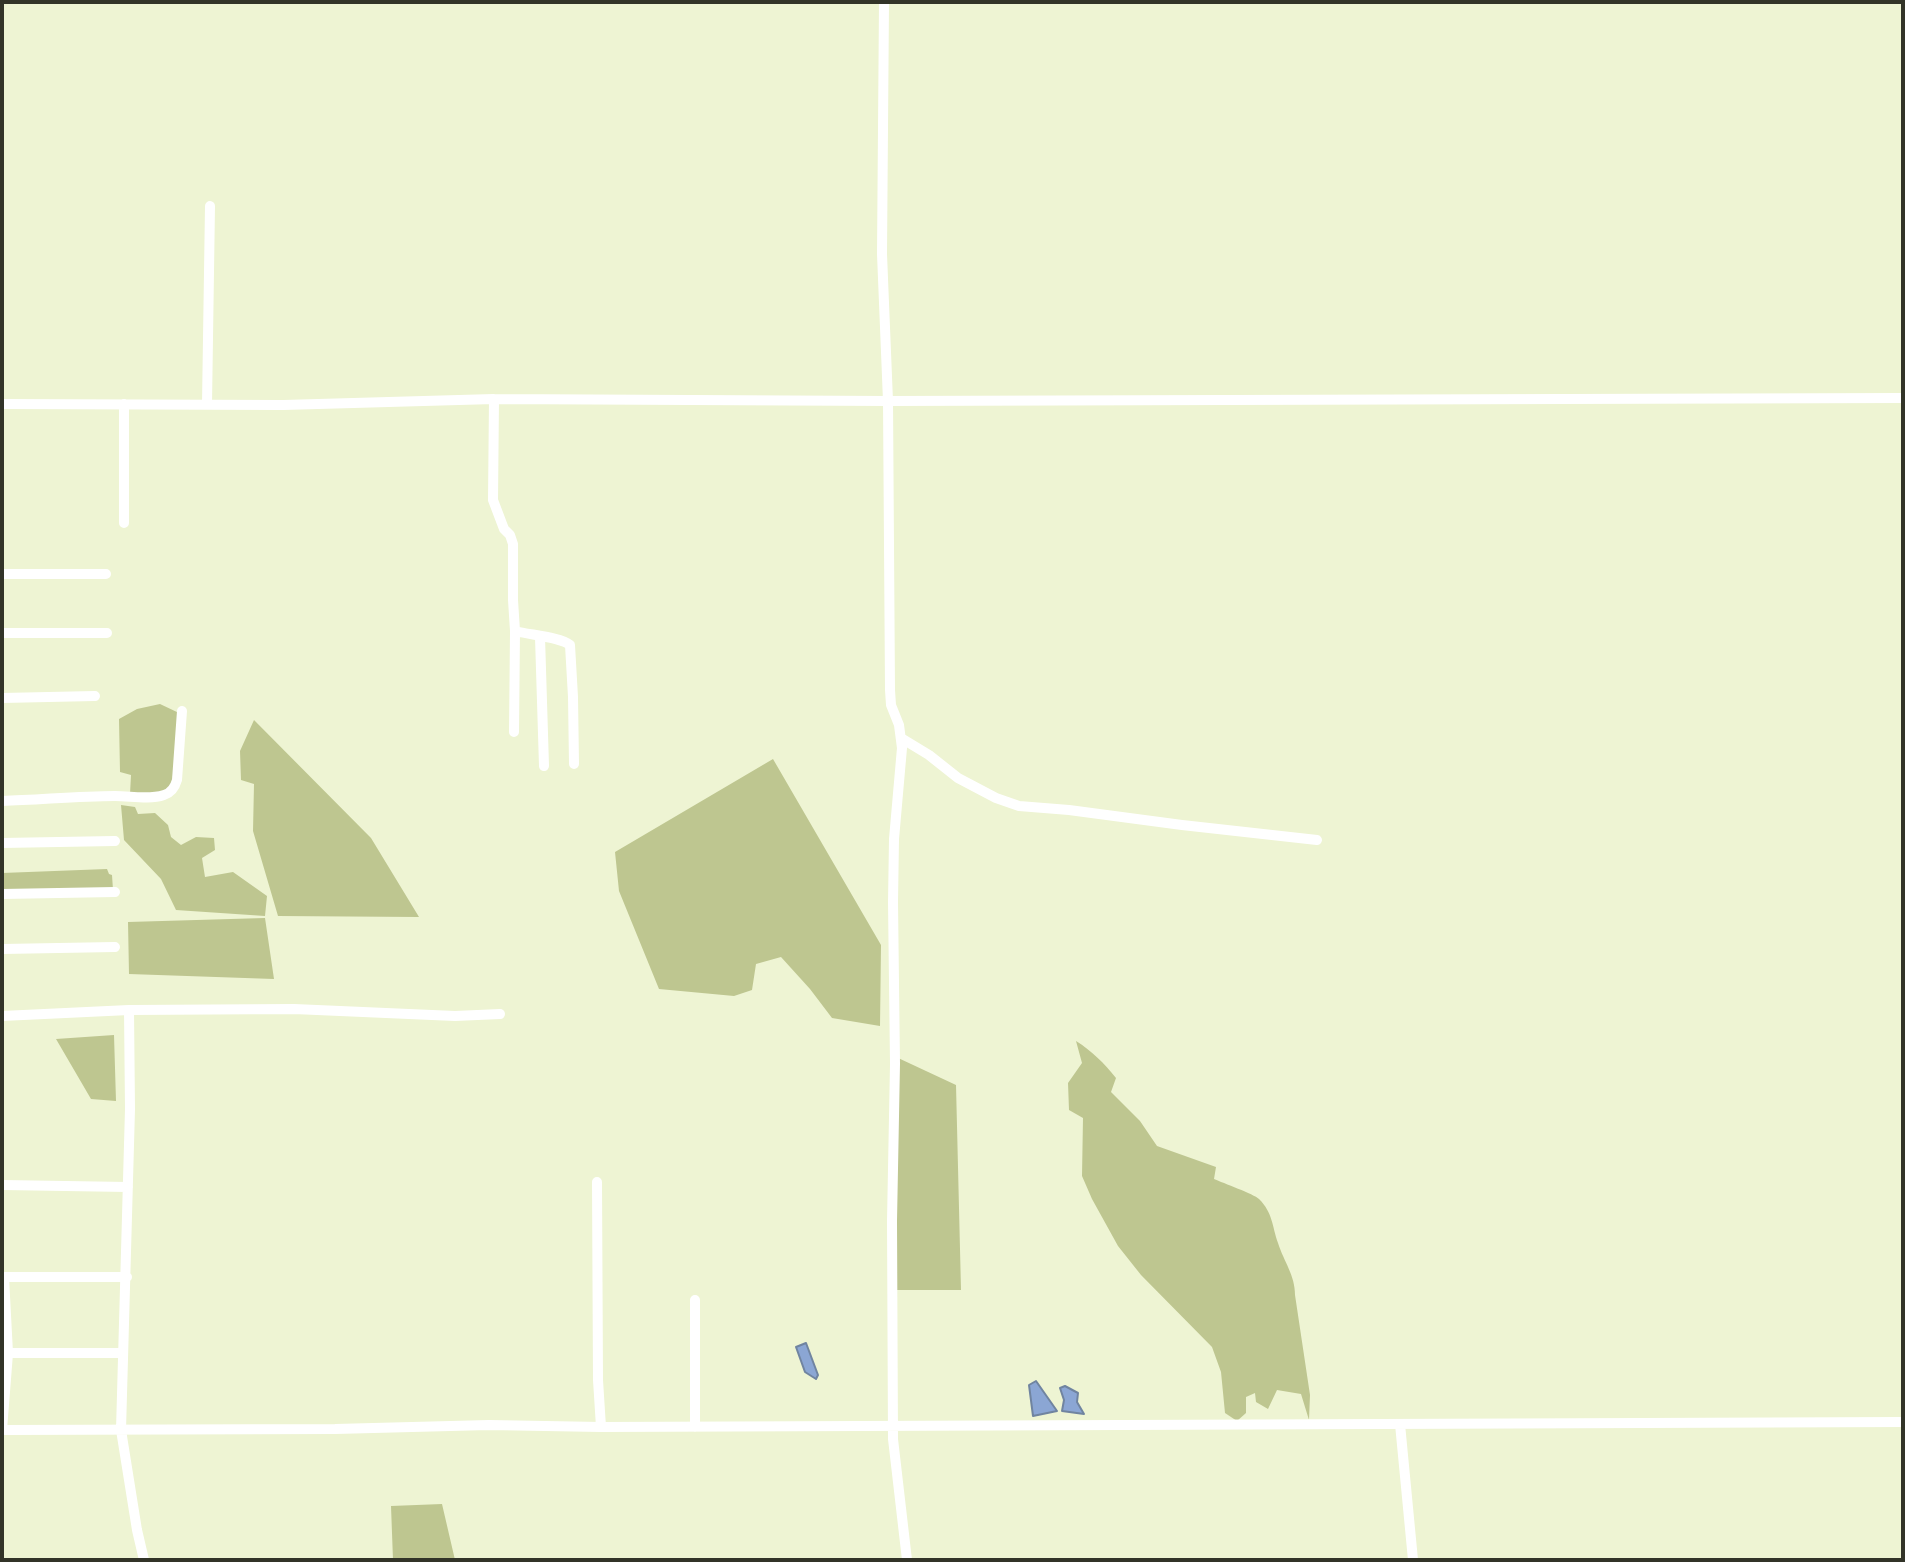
<!DOCTYPE html>
<style>
body{margin:0}
#map{position:relative;width:1905px;height:1562px;overflow:hidden;background:#eef4d3;font-family:"Noto Sans",sans-serif}
canvas{display:block}
.frame{position:absolute;inset:0;border:4px solid #323428;pointer-events:none}
</style>
<div id="map">
<canvas width="1905" height="1562"></canvas>
<div class="frame"></div>
</div>
<script>
const g = document.querySelector('canvas').getContext('2d');
g.lineJoin = 'round';
function fillPath(path, color) { g.fillStyle = color; g.fill(path, 'evenodd'); }
function stroke(path, color, width, dash) { g.strokeStyle = color; g.lineWidth = width; g.lineCap = dash ? 'butt' : 'round'; g.setLineDash(dash || []); g.stroke(path); }
fillPath(new Path2D(`
 M 160,704 L 179,713 L 172,785 L 162,794 L 130,794 L 131,775 L 120,772 L 119,719 L 137,709 Z
 M 254,720 L 371,838 L 419,917 L 278,916 L 253,831 L 254,784 L 241,780 L 240,751 Z
 M 773,759 L 881,945 L 880,1026 L 832,1018 L 810,989 L 781,957 L 756,964 L 752,990 L 734,996 L 659,989 L 619,891 L 615,852 Z
 M 121,805 L 135,807 L 138,814 L 155,813 L 168,825 L 171,837 L 181,845 L 196,837 L 214,838 L 215,850 L 202,858 L 205,877 L 233,872 L 267,896 L 265,916 L 176,910 L 161,879 L 124,840 Z
 M 107,869 L 109,874 L 112,875 L 113,890 L 2,891 L 2,873 Z
 M 265,918 L 274,979 L 129,974 L 128,922 Z
 M 114,1035 L 116,1101 L 91,1099 L 56,1039 Z
 M 1076,1041 C 1092,1051 1104,1063 1116,1078 L 1111,1092 L 1140,1121 L 1157,1146 L 1216,1167 L 1214,1179 C 1223,1183 1254,1194 1259,1199 C 1273,1213 1272,1226 1278,1243 C 1284,1262 1295,1275 1295,1295 L 1310,1395 L 1309,1420 L 1301,1394 L 1277,1390 L 1268,1409 L 1256,1402 L 1255,1393 L 1246,1397 L 1246,1413 L 1237,1421 L 1225,1413 L 1221,1372 L 1212,1347 L 1141,1275 L 1118,1246 L 1092,1199 L 1082,1176 L 1083,1118 L 1069,1110 L 1068,1083 L 1082,1063 Z
 M 896,1057 L 956,1085 L 961,1290 L 895,1290 Z
 M 442,1504 L 455,1560 L 393,1560 L 391,1506 Z`), '#bec690');
const water = new Path2D(`
 M 806,1343 L 818,1375 L 816,1379 L 805,1372 L 796,1347 Z
 M 1036,1381 L 1057,1411 L 1033,1416 L 1029,1385 Z
 M 1065,1386 L 1078,1393 L 1077,1402 L 1084,1414 L 1062,1411 L 1064,1400 L 1060,1388 Z`);
fillPath(water, '#8ba6d4');
stroke(water, '#7084a0', 2);
stroke(new Path2D(`
 M 884,2 L 882,254 L 888,401 L 890,690 L 891,705 L 899,725 L 902,748 L 894,839 L 893,902 L 895,1064 L 892,1221 L 893,1439 L 907,1560
 M 494,399 L 493,500 L 504,529 L 510,535 L 513,544 L 513,600 L 515,631 L 514,732
 M 2,404 L 283,405 L 494,399 L 888,401 L 1903,398
 M 207,404 L 210,206
 M 124,523 L 124,404
 M 2,574 L 106,574
 M 515,631 C 530,635 560,637 570,645 L 573,697 L 574,764
 M 2,633 L 107,633
 M 540,637 L 544,766
 M 2,698 L 95,696
 M 901,738 L 929,755 L 958,778 L 996,798 L 1019,806 L 1069,810 L 1182,825 L 1317,840
 M 2,801 C 40,800 77,796 115,796 C 131,796 149,800 164,795 C 171,793 175,787 177,780 L 182,711
 M 2,843 L 115,841
 M 2,894 L 115,892
 M 2,949 L 115,947
 M 129,1010 L 130,1109 L 121,1430 L 137,1530 L 144,1560
 M 2,1016 L 129,1010 L 294,1009 L 455,1016 L 500,1014
 M 597,1182 L 598,1380 L 601,1427
 M 2,1185 L 128,1187
 M 2,1277 L 127,1277
 M 695,1300 L 695,1427
 M 4,1353 L 122,1353
 M 1400,1424 L 1413,1560
 M 2,1430 L 335,1429 L 489,1425 L 601,1427 L 1903,1422
 M 2,1430 L 8,1353 L 4,1277`), '#fff', 10);
</script>
